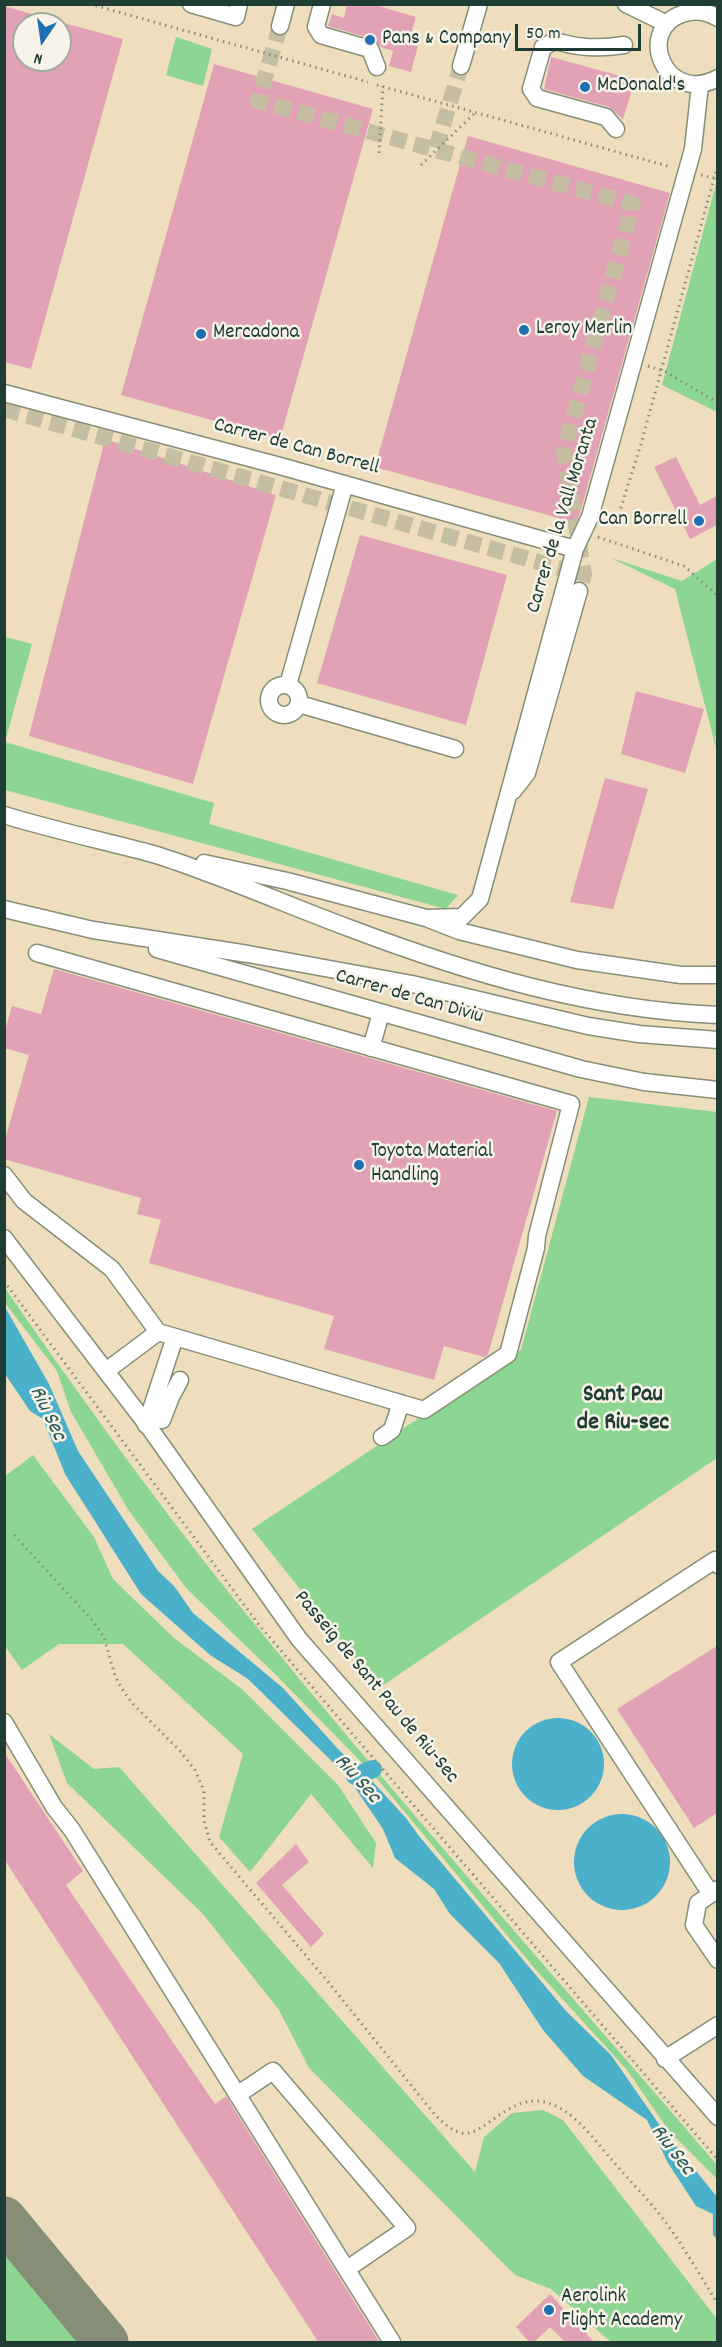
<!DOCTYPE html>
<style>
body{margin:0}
#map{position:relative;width:722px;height:2347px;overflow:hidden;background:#eedebd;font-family:Dekko,sans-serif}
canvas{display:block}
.frame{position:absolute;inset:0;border:6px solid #1f3d34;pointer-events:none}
.north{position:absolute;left:12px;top:12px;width:60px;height:60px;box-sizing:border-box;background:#f7f3e8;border:2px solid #a1aaa0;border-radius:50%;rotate:193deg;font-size:16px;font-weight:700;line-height:24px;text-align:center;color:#1f3d34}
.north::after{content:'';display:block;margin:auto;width:21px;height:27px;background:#1f6fb2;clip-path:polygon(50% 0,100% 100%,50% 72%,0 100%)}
.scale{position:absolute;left:515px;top:24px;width:126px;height:27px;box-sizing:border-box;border:3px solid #1f3d34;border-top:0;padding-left:8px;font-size:18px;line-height:21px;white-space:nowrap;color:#1f3d34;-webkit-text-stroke:4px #f7f3e8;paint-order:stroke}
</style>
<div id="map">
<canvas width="722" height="2347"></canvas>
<div class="frame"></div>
<div class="north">N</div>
<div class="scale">50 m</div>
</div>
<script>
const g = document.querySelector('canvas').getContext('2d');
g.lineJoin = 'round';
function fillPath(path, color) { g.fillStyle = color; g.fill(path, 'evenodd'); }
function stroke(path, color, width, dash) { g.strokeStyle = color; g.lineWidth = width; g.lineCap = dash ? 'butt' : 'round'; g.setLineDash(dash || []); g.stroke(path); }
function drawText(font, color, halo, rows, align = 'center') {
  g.font = font + ' Dekko,sans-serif'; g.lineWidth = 5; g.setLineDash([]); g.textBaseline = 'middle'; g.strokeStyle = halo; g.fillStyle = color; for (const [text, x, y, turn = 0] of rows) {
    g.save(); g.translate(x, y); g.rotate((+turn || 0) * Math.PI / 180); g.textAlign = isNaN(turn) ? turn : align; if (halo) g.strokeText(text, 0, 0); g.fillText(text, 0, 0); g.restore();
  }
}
fillPath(new Path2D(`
 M 176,37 L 212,49 L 203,86 L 166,75 Z
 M 717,180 L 717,412 L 662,385 Z
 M 611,558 L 682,581 L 717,559 L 718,735 L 715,737 L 717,752 L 675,589 Z
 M 5,637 L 32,644 L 5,742 L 214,803 L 209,824 L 458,895 L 446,909 L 5,790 Z
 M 589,1097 L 717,1112 L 717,1458 L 379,1688 L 252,1529 L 521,1350 Z
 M 5,1288 C 78,1394 154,1499 234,1599 C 390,1792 556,1977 717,2165 L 717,2179 L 669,2131 L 627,2070 L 536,1970 L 374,1775 L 275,1674 L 187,1589 L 129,1511 L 71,1412 L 57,1371 L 5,1303 Z
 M 33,1455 L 94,1537 L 113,1579 L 174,1638 L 243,1690 L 338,1785 L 376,1843 L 373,1868 L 311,1794 L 250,1872 L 219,1837 L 243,1754 L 123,1644 L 59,1644 L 22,1670 L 5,1646 L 4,1477 Z
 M 49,1734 L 94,1769 L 119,1767 L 475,2172 L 484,2137 L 512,2113 L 543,2110 L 563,2120 L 717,2319 L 717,2342 L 611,2342 L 551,2289 L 515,2275 L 309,2068 L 279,2010 L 203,1914 L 67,1783 Z
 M 5,2241 L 88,2342 L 5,2342 Z`), '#8dd692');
fillPath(new Path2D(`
 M 5,1307 L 49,1384 L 78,1451 L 158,1571 L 174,1586 L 193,1613 L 283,1688 L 338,1749 L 371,1780 L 406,1818 L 419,1836 L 566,2011 L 611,2055 L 663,2130 L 717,2197 L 717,2239 L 713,2235 L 713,2214 L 696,2206 L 668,2163 L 647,2120 L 583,2076 L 543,2030 L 499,1963 L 450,1914 L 434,1889 L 395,1858 L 383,1829 L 347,1776 L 248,1679 L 210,1655 L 141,1594 L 65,1474 L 43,1419 L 30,1411 L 5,1374 Z
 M512 1764a46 46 0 1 1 92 0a46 46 0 1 1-92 0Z
 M574 1862a48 48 0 1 1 96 0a48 48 0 1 1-96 0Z`), '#4bb1ca');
stroke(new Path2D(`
 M 355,1776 L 373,1769`), '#4bb1ca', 18);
stroke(new Path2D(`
 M 4,2219 L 106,2342`), '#868e78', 45);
fillPath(new Path2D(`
 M 347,4 L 372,4 L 416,17 L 408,43 L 418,46 L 411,72 L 389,66 L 393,51 L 381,47 L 373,39 L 328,26 L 332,14 L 344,18 Z
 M 4,6 L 53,20 L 53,24 L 24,24 L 24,60 L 60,60 L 60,22 L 123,39 L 31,369 L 4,362 Z
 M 551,57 L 635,80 L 623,119 L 609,107 L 544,89 Z
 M 214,64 L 373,109 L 280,439 L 121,395 Z
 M 468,136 L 670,193 L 580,513 L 576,523 L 375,467 Z
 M 105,439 L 276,495 L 193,784 L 29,736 Z
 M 676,457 L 700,505 L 717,496 L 717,525 L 690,539 L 654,467 Z
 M 360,535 L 507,575 L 466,725 L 317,683 Z
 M 636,691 L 704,709 L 685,773 L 621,754 Z
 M 605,778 L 648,789 L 613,909 L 570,902 Z
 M 54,969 L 557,1111 L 488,1355 L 484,1357 L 444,1346 L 434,1380 L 324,1349 L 334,1316 L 149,1263 L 161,1220 L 137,1214 L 141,1198 L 4,1159 L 4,1143 L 29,1055 L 4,1048 L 4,1034 L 12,1006 L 41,1014 Z
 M 717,1646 L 717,1813 L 694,1828 L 617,1709 Z
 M 4,1752 L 83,1871 L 66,1885 L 215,2104 L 226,2096 L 380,2343 L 319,2343 L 4,1859 Z
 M 296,1844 L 309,1862 L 282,1885 L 324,1934 L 311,1947 L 256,1883 Z
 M 550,2294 L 595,2343 L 566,2343 L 550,2327 L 533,2343 L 530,2343 L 516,2327 Z`), '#e2a2b6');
stroke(new Path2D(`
 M 280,26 L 258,101 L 633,204 L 564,451 L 584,575 L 579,591
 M 436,148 L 461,66
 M 4,409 L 580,574`), '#c5bea2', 16, [16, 8]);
const minor = new Path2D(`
 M 191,4 L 236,17 L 239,4
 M 322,4 L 316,27 L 321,35 L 370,49 L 377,67
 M 626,4 L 667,24
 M 718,18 C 706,11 695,9 682,14 C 635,30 665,106 718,78
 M 280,26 L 286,4
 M 461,66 L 479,4
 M 616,129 L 606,117 L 537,98 L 531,89 L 543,47 L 555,41 C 579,48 599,49 624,45
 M 4,393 L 280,466 L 575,549
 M269 700a15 15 0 1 1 30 0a15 15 0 1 1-30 0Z
 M 288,685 L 345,484
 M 299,704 L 455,749
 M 513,791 L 527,773 L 579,591
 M 4,815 C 53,830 104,841 153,854 C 174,860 194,868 213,875 C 259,892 303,911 349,928 C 468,973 590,1010 718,1015
 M 204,863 L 287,881 L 426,918 L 459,931 L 577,960 L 681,975 L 718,975
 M 4,909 L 93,930 L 248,954 L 412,984 L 588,1026 L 639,1034 L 718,1040
 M 426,918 L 462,917 L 480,899 L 575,549 L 590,517 L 693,149 L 700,85
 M 157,949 L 581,1069 L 644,1082 L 718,1090
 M 371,1048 L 381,1013
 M 4,1175 L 24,1201 L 112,1269 L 158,1332 L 424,1410 L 508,1354 L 536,1248 L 537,1236 L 571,1104 L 37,953
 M 4,1238 L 151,1430 L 299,1639 L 718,2117
 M 106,1371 L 158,1332
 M 162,1420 L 171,1397 L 180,1380
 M 146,1425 L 175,1337
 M 382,1437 L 392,1430 L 401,1403
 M 718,1565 L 715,1560 L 559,1662 L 711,1894 L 718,1889
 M 4,1722 L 54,1807 L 72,1830 L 392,2342
 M 711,1894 L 698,1903 L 694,1925 L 718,1960
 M 665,2059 L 718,2025
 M 237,2095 L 273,2071 L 407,2228 L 347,2269`);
stroke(minor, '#868e78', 19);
stroke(new Path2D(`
 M 90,4 L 368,82
 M 377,85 L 671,167
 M 379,153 L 383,86
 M 421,165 L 476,112
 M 701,175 L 714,178
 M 648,366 L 666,372 L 718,403
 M 619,514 L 641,444 L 718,164
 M 598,537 L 684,566 L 718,596
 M 4,1281 L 259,1625 L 718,2160
 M 14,1535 L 92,1620 L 104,1637 L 115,1676 L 122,1689 L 133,1704 L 180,1751 L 195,1770 L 204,1791 L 204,1821 L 210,1842 L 329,1983 L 435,2115 C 443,2122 450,2130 461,2133 C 485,2138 509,2091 548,2103 C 575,2111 594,2140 612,2160 C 628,2179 645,2196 660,2215 C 682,2243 699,2274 718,2304`), '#868e78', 3, [1.5, 4.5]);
stroke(minor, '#fff', 16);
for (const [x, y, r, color] of [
 [370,40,6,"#1f6fb2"],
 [585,87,6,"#1f6fb2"],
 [524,330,6,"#1f6fb2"],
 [201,334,6,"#1f6fb2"],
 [699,521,6,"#1f6fb2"],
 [359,1165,6,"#1f6fb2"],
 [549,2310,6,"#1f6fb2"]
]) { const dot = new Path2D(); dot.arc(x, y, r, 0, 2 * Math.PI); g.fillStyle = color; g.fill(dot); stroke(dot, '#f7f3e8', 2); }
drawText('21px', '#1f3d34', '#f7f3e8', [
 ["Pans & Company",382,40],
 ["McDonald's",597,87],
 ["Leroy Merlin",536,330],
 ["Mercadona",213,334],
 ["Can Borrell",687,521,"right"],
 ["Toyota Material",371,1153],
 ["Handling",371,1177],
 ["Aerolink",561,2298],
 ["Flight Academy",561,2322]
], 'left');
drawText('21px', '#1f3d34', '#f7f3e8', [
 ["Carrer de Can Borrell",296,448,15],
 ["Carrer de la Vall Moranta",564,516,-73],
 ["Carrer de Can Diviu",409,998,16],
 ["Passeig de Sant Pau de Riu-Sec",375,1688,50]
]);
drawText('italic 22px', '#2a5a5a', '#f7f3e8', [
 ["Riu Sec",46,1414,64],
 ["Riu Sec",356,1780,48],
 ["Riu Sec",671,2151,52]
]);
drawText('bold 24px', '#1f3d34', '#f7f3e8', [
 ["Sant Pau",623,1397],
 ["de Riu-sec",623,1425]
]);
</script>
